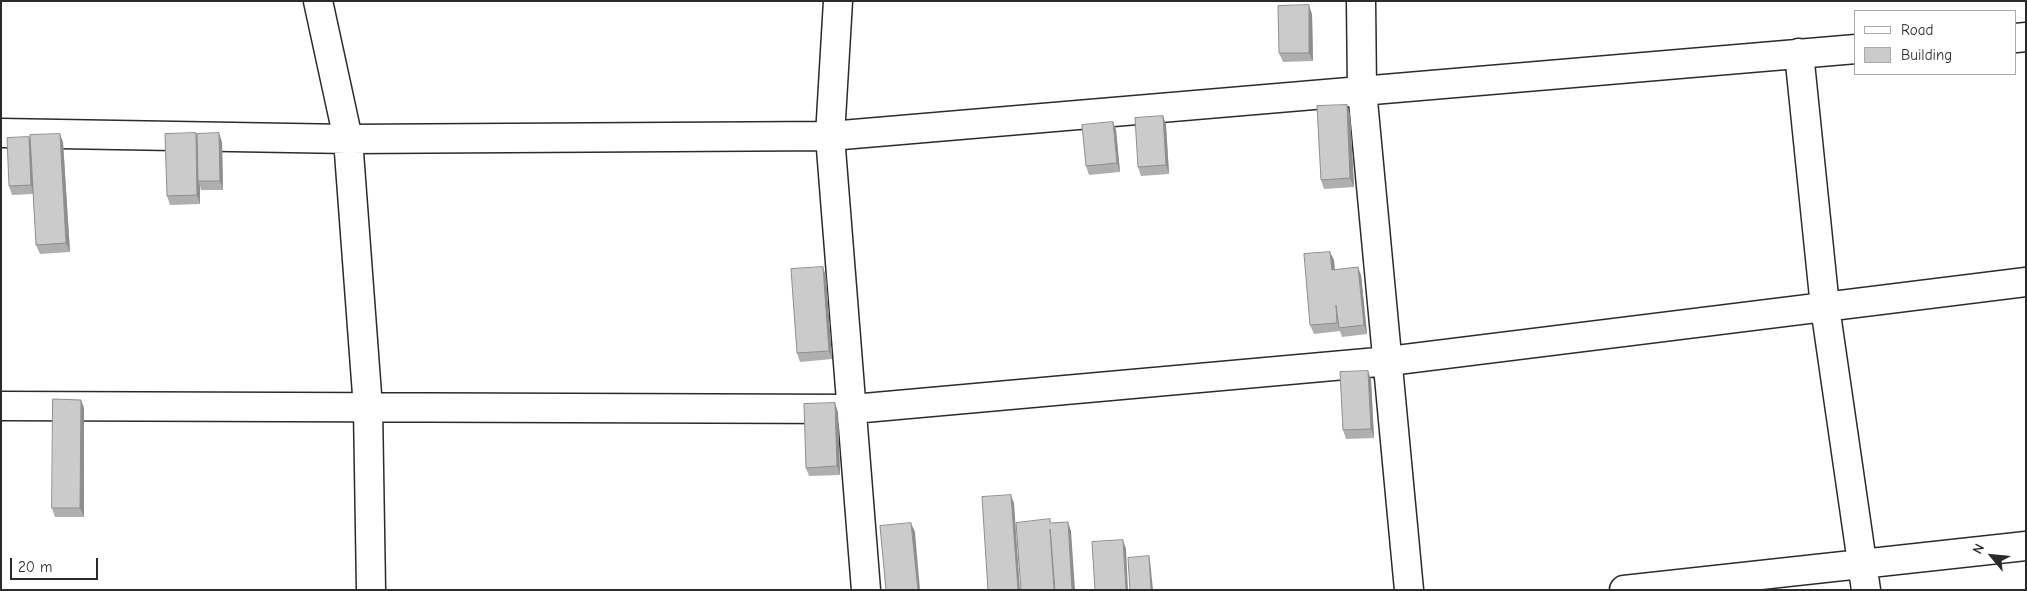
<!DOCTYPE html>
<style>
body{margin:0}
#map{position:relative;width:2027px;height:591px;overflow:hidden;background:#fff;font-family:"Comic Neue",sans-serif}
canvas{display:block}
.frame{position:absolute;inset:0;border:2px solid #2b2b2b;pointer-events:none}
.legend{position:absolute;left:1854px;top:10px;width:162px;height:65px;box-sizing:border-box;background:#fff;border:1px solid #aaa;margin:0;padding:6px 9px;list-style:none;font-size:15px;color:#2b2b2b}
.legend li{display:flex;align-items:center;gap:10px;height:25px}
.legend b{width:25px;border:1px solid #aaa}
.north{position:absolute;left:1967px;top:531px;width:50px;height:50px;-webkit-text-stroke:4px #fff;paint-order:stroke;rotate:298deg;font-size:14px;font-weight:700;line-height:20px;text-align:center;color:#2b2b2b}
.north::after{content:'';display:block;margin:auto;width:18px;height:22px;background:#2b2b2b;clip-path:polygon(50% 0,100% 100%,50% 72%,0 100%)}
.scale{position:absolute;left:10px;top:558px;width:88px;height:22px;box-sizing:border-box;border:2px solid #2b2b2b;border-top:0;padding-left:6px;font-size:15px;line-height:18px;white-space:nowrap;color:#2b2b2b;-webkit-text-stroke:4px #fff;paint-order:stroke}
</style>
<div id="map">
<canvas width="2027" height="591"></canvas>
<div class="frame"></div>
<ul class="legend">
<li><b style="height:6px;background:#fff"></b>Road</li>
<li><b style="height:14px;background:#cbcbcb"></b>Building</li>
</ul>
<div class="north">N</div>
<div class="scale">20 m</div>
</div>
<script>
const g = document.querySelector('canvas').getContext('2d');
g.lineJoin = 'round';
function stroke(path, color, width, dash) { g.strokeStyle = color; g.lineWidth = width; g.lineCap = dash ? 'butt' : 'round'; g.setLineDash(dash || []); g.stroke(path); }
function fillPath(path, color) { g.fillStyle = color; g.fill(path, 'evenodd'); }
const minor = new Path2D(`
 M 318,1 L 348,139 L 368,408 L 371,590
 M 838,1 L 830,136 L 866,590
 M 1361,1 L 1362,90 L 1409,590
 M 2016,38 L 2026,37
 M 1799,53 L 1825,307 L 1866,590
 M 1,133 L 348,139 L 830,136 L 1856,49
 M 1,406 L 853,409 L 1389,361 L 2026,282
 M 1624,590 L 2026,546`);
stroke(minor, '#2b2b2b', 31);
stroke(minor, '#fff', 28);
fillPath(new Path2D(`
 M 1312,14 L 1313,61 L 1283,62 L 1279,53 Z
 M 1350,114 L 1354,187 L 1324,189 L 1321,180 Z
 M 1163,116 L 1166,125 L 1169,174 L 1141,176 L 1138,167 Z
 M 1113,122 L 1116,130 L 1120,172 L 1089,175 L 1086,166 Z
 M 196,133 L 197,137 L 222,142 L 223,190 L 201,190 L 200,186 L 200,204 L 170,205 L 167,196 Z
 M 29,137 L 30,140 L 63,142 L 70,252 L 40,254 L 36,245 L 33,194 L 12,195 L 9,186 Z
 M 1334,260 L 1335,270 L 1361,275 L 1367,334 L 1342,337 L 1340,331 L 1314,334 L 1310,325 Z
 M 826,276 L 832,359 L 800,362 L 797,353 Z
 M 1368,371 L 1371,380 L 1374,438 L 1346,439 L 1343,430 Z
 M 84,408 L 84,517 L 55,517 L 52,508 Z
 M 838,412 L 840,475 L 809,476 L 806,468 Z`), '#afafaf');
fillPath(new Path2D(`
 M 1309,5 L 1312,14 L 1313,61 L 1309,53 Z
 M 1347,105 L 1350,114 L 1354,187 L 1350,178 Z
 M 1163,116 L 1166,125 L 1169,174 L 1166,165 Z
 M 1113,122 L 1116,130 L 1120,172 L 1117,163 Z
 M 196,133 L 199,142 L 198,181 L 200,186 L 200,204 L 197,195 Z
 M 219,133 L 222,142 L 223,190 L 220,181 Z
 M 60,134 L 63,142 L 70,252 L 66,243 Z
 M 29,137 L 32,146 L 34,194 L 31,185 Z
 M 1330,252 L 1334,260 L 1335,279 L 1332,270 Z
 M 823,267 L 826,276 L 832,359 L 829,351 Z
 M 1358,267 L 1361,275 L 1367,334 L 1364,325 Z
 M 1368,371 L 1371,380 L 1374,438 L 1371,429 Z
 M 81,400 L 84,408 L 84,517 L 80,508 Z
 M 835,403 L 838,412 L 840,475 L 837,466 Z
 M 1011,495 L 1014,503 L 1020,590 L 1018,590 Z
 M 1068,522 L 1071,531 L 1075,590 L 1072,590 Z
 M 911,523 L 915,532 L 920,590 L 918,590 Z
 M 1123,540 L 1126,549 L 1128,590 L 1126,590 Z
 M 1149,556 L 1150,560 L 1153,590 L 1151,590 Z`), '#8e8e8e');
const building = new Path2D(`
 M 1309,5 L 1309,53 L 1279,53 L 1278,6 Z
 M 1347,105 L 1350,178 L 1321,180 L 1317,106 Z
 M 1163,116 L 1166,165 L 1138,167 L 1135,118 Z
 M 1113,122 L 1117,163 L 1086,166 L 1082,125 Z
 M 196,133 L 197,195 L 167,196 L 165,134 Z
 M 219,133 L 220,181 L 198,181 L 197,134 Z
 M 60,134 L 66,243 L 36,245 L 30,135 Z
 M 29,137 L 31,185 L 9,186 L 7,138 Z
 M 1330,252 L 1332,270 L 1358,267 L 1364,325 L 1339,328 L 1336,305 L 1337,323 L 1310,325 L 1304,254 Z
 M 823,267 L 829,351 L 797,353 L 791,269 Z
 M 1368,371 L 1371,429 L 1343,430 L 1340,372 Z
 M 53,399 L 81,400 L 80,508 L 52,508 Z
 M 835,403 L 837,466 L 806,468 L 804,404 Z
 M 1011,495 L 1018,590 L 988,590 L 982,497 Z
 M 1050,519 L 1050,523 L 1068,522 L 1072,590 L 1055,590 L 1050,529 L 1054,590 L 1021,590 L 1016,523 Z
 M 911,523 L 918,590 L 886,590 L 880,526 Z
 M 1123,540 L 1126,590 L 1095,590 L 1092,542 Z
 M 1149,556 L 1151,590 L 1130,590 L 1128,558 Z`);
fillPath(building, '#cbcbcb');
stroke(building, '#8e8e8e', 1);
</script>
